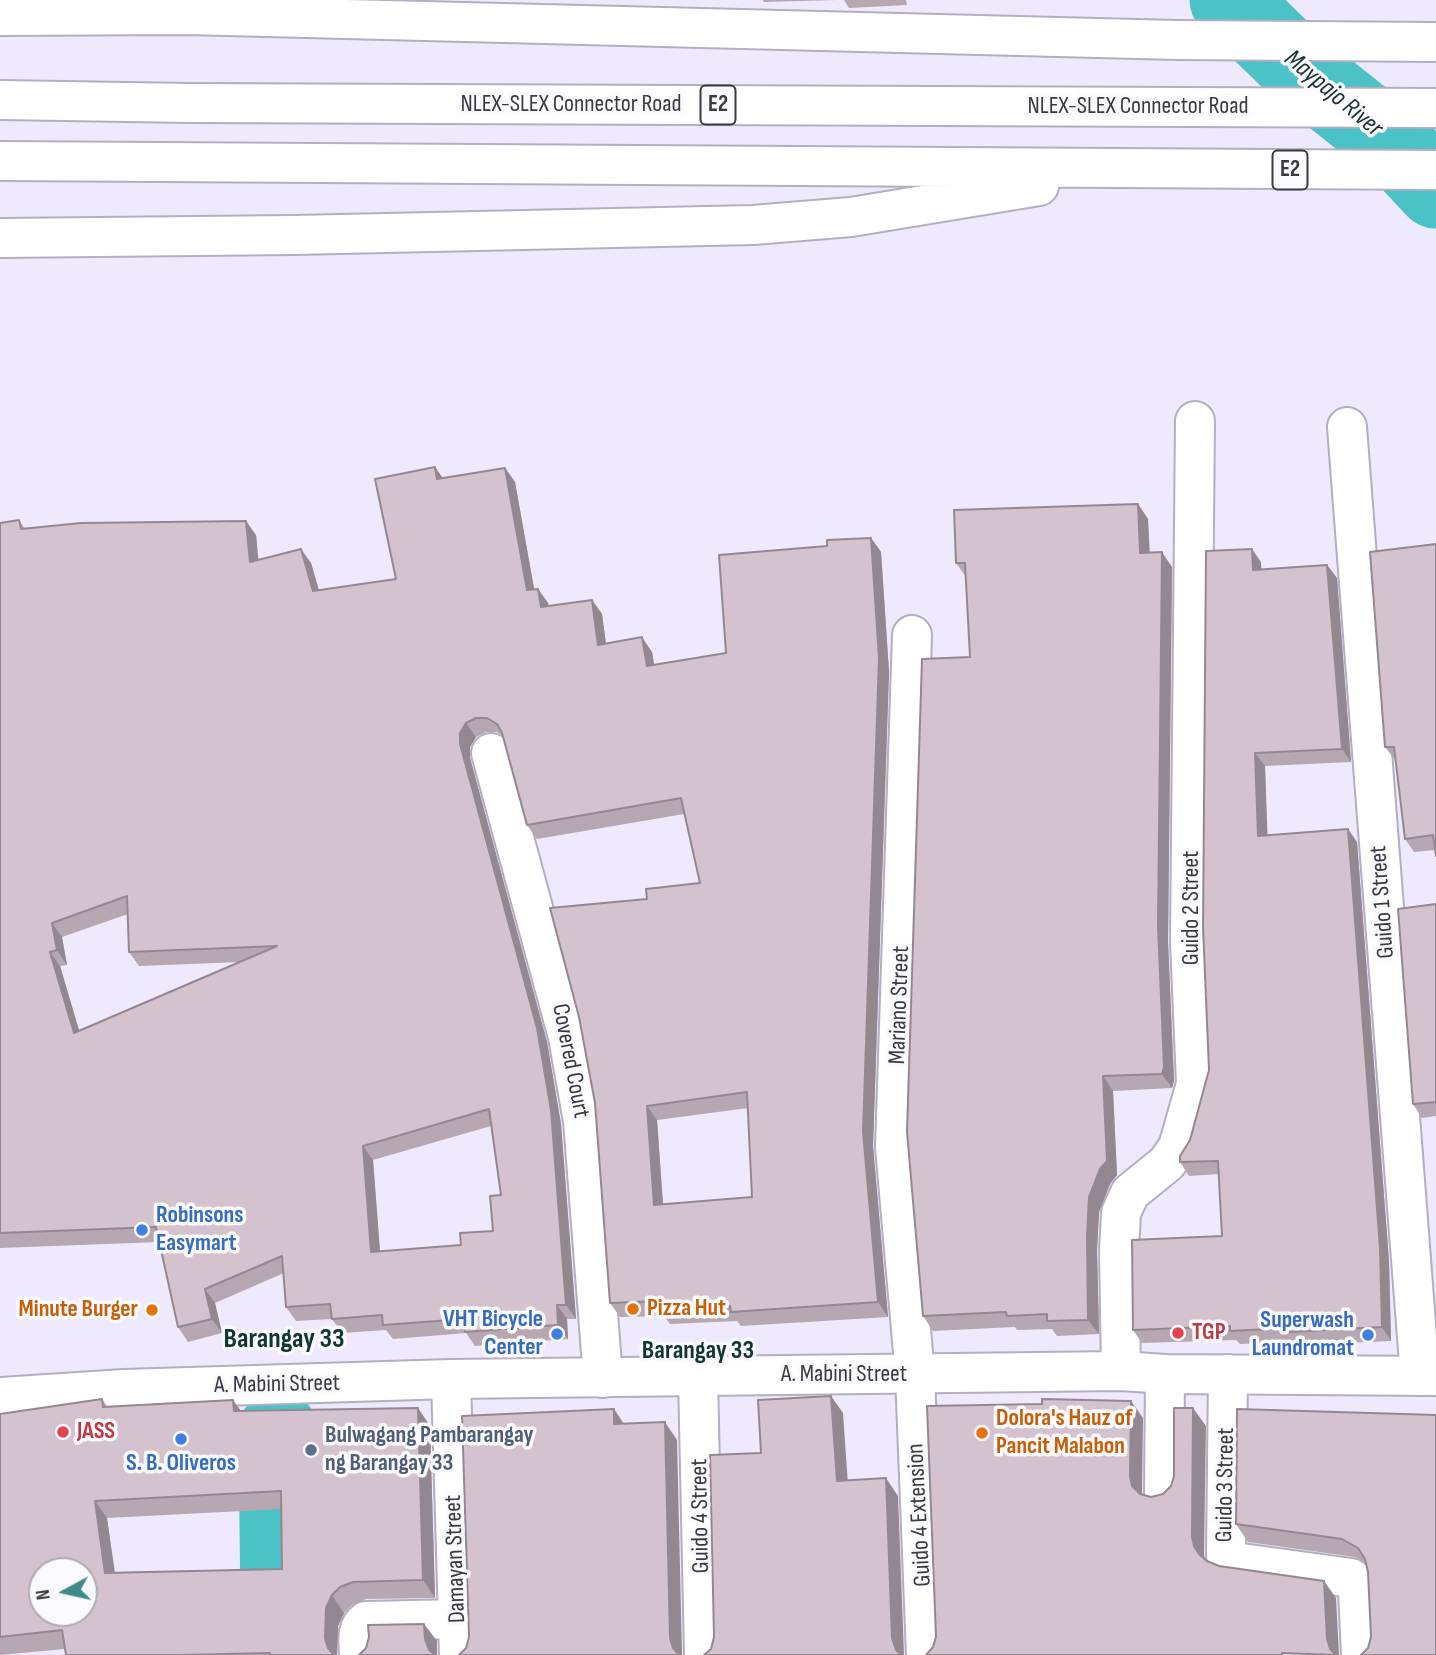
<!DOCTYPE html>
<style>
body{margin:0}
#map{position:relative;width:1436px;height:1655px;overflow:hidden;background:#eee9fc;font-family:"Sofia Sans Condensed",sans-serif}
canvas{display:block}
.north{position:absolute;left:28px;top:1557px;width:70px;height:70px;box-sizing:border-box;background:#faf9fd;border:2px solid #adacb1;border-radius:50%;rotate:262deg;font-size:19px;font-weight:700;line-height:28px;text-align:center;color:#3a3840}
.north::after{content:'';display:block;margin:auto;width:24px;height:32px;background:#418a8a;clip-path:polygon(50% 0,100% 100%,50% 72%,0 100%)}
</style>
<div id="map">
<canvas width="1436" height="1655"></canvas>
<div class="north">N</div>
</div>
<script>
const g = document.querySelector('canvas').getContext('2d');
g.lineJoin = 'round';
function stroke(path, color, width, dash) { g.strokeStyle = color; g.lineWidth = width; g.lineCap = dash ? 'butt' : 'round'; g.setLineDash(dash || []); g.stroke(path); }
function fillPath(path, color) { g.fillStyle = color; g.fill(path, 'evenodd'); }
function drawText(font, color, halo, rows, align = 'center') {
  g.font = font + ' "Sofia Sans Condensed",sans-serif'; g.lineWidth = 7; g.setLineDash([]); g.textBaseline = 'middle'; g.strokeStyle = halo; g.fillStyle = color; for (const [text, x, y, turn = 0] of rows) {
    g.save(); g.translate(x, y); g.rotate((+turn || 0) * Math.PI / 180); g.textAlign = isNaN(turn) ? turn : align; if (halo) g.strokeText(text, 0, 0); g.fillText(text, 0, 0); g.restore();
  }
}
stroke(new Path2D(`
 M 1229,0 L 1304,73 L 1395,145 L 1436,189
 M 278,1655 L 280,1613 L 278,1430`), '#4bc2c5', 79);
const street = new Path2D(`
 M 1347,427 L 1420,1376
 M 912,635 L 895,1147 L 915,1375 L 926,1655
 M 491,753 L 568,1037 L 583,1121 L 603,1378
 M 1121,1371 L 1119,1250 L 1121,1213 L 1130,1193 L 1167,1163 L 1178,1147 L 1196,1084 L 1190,941 L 1195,421
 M 1228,1374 L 1226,1555 L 1234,1562 L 1351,1578 L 1356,1582 L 1358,1590 L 1361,1655
 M 698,1376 L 704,1655
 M 451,1379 L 459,1655
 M 1164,1493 L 1165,1374
 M 359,1655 C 359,1643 355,1629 366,1621 L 458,1619`);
const secondary = new Path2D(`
 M 0,1397 L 124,1389 L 451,1379 L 1121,1371 L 1165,1374 L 1436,1376`);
const highway = new Path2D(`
 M 0,16 L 187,15 L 1177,40 L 1436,42
 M 0,100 L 190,103 L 1436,108
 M 0,161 L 1436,170
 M 0,238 L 294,235 L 753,225 L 851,217 L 1039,186`);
stroke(street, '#b3aec0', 42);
stroke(secondary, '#b3aec0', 42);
stroke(highway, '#b3aec0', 42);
stroke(street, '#fff', 38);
stroke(secondary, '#fff', 38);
stroke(highway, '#fff', 38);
fillPath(new Path2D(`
 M 763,0 L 837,0 L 764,2 Z
 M 844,0 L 906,0 L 907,5 L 849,8 Z
 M 435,467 L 443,478 L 505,468 L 515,482 L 534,589 L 538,589 L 548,603 L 549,606 L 592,600 L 602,614 L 606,644 L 652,652 L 654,665 L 726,653 L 827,546 L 871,538 L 881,552 L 889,672 L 873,1146 L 888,1317 L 741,1326 L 737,1321 L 670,1324 L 664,1316 L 620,1317 L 610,1303 L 647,899 L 700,883 L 684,814 L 537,839 L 527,825 L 503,736 L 497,732 L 486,732 L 476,737 L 470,747 L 470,758 L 547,1042 L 561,1124 L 576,1319 L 567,1319 L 568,1339 L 475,1346 L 466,1333 L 393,1339 L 386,1330 L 342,1333 L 332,1319 L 296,1321 L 286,1307 L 284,1273 L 215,1303 L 222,1333 L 188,1342 L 178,1327 L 159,1242 L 0,1248 L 0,523 L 19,520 L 25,529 L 256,535 L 258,560 L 311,563 L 319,590 L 396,579 ZM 128,914 L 129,952 L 139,966 L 240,962 L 79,1031 L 60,966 L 67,965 L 62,937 ZM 748,1108 L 752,1197 L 663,1204 L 657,1120 ZM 491,1126 L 501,1195 L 493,1231 L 461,1245 L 380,1251 L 373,1160 Z
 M 1138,504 L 1148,519 L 1150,553 L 1172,567 L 1168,941 L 1174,1081 L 1172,1088 L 1113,1091 L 1117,1175 L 1110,1184 L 1099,1212 L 1097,1250 L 1099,1334 L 1057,1336 L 1052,1329 L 1017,1330 L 1015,1327 L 933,1331 L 923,1316 L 970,657 L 966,577 L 956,563 Z
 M 1436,544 L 1435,850 L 1414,852 L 1405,839 L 1396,761 L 1385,747 Z
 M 1261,562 L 1261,569 L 1327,565 L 1337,578 L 1351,762 L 1265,766 L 1267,835 L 1357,842 L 1389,1261 L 1391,1341 L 1299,1345 L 1296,1342 L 1240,1344 L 1236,1340 L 1142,1343 L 1133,1330 L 1222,1236 L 1219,1174 L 1189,1176 L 1180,1162 L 1190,1140 L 1209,1070 Z
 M 1436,904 L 1436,1116 L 1422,1118 L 1413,1104 Z
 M 102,1399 L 107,1406 L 241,1411 L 418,1408 L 430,1426 L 435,1598 L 366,1599 L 352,1605 L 344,1613 L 338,1626 L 337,1655 L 66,1655 L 65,1649 L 0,1655 L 0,1414 ZM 281,1509 L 282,1569 L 115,1572 L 107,1518 Z
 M 1436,1415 L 1368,1648 L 1371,1637 L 1368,1572 L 1366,1563 L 1355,1557 L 1248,1542 L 1236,1524 Z`), '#b6a7b1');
fillPath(new Path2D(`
 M 435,467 L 445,482 L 437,479 Z
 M 505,468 L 515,482 L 537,605 L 527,590 Z
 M 1138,504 L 1148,519 L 1150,568 L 1140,553 Z
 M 246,521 L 256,535 L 260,576 L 250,562 Z
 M 871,538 L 881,552 L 889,672 L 873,1146 L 888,1317 L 878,1302 L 863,1132 Z
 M 301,549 L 311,563 L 323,605 L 313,591 Z
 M 1252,549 L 1261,562 L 1262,583 L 1253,570 Z
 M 1162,552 L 1172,567 L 1168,941 L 1174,1081 L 1172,1088 L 1162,1074 L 1158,926 Z
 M 1327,565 L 1337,578 L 1351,762 L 1342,749 Z
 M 538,589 L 548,603 L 551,621 L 541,607 Z
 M 592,600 L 602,614 L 608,659 L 598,645 Z
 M 642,637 L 652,652 L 657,681 L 647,666 Z
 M 466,723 L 476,737 L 470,747 L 470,758 L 547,1042 L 561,1124 L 576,1319 L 566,1305 L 460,744 L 460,733 Z
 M 1255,753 L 1265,766 L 1268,849 L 1258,836 Z
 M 1348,829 L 1357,842 L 1389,1261 L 1391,1341 L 1382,1327 Z
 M 52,923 L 62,937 L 67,965 L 57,950 Z
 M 50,952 L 60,966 L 84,1047 L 74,1033 Z
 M 1103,1076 L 1113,1091 L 1117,1175 L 1110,1184 L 1099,1212 L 1097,1250 L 1099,1334 L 1088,1320 L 1087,1236 L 1089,1197 Z
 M 647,1106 L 657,1120 L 664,1219 L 654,1205 Z
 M 363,1146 L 373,1160 L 381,1266 L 371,1252 Z
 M 205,1289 L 215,1303 L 222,1333 L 212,1319 Z
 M 557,1305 L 567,1319 L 568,1339 L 558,1325 Z
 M 831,1396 L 843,1413 L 849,1499 L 837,1481 Z
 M 233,1400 L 246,1418 L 234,1411 Z
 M 1131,1401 L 1143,1418 L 1142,1494 L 1145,1503 L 1132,1486 L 1130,1476 Z
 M 418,1408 L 430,1426 L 435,1598 L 423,1580 Z
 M 1193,1408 L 1206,1426 L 1204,1555 L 1206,1563 L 1194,1546 L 1192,1537 Z
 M 614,1409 L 626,1427 L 614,1424 Z
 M 665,1422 L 677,1440 L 682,1655 L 678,1655 L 673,1648 L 670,1638 Z
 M 886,1478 L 898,1496 L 904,1655 L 899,1655 L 896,1650 L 892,1638 Z
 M 95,1501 L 107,1518 L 117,1590 L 105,1573 Z
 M 1324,1581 L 1336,1598 L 1339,1655 L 1334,1655 L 1330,1649 L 1327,1639 Z
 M 332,1595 L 344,1613 L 338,1626 L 337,1655 L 332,1655 L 328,1648 L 325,1638 L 326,1608 Z
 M 424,1624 L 437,1641 L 437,1655 L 432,1655 L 429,1650 L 425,1639 Z`), '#948890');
const building = new Path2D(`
 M 435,467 L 437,479 L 505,468 L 527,590 L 538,589 L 541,607 L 592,600 L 598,645 L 642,637 L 647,666 L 726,653 L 719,555 L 827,546 L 827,540 L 871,538 L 879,658 L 863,1132 L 878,1302 L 731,1312 L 730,1306 L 660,1309 L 660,1301 L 610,1303 L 595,1103 L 579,1017 L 550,908 L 647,899 L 646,889 L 700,883 L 681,798 L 527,825 L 502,733 L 497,724 L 487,718 L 476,718 L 466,723 L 460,733 L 460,744 L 537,1028 L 551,1110 L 566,1305 L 557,1305 L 558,1325 L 465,1332 L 464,1319 L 383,1325 L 382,1315 L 332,1319 L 330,1304 L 286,1307 L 282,1256 L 205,1289 L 212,1319 L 178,1327 L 156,1227 L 0,1233 L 0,523 L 19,520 L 21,529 L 81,523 L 246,521 L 250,562 L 301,549 L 313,591 L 396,579 L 375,479 ZM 127,896 L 129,952 L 277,946 L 74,1033 L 50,952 L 57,950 L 52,923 ZM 747,1092 L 752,1197 L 654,1205 L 647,1106 ZM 489,1109 L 501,1195 L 490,1196 L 493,1231 L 460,1233 L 461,1245 L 371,1252 L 363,1146 Z
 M 1138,504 L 1140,553 L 1162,552 L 1158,926 L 1164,1067 L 1162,1074 L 1103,1076 L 1107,1161 L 1100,1169 L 1089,1197 L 1087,1236 L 1088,1320 L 1047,1321 L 1047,1314 L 1007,1316 L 1006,1312 L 923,1316 L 907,1132 L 922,659 L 970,657 L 965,563 L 956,563 L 954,510 Z
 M 1436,544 L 1436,856 L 1433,835 L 1405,839 L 1394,747 L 1385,747 L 1370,552 Z
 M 1252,549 L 1253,570 L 1327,565 L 1342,749 L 1255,753 L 1258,836 L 1348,829 L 1380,1248 L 1382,1327 L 1289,1332 L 1289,1328 L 1230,1331 L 1230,1326 L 1133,1330 L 1132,1240 L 1222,1236 L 1218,1161 L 1180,1162 L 1180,1156 L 1190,1140 L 1209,1070 L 1203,927 L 1206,551 Z
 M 1436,904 L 1436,1102 L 1413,1104 L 1398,909 Z
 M 831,1396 L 837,1481 L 886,1478 L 892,1638 L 896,1650 L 901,1655 L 704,1655 L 711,1649 L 714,1637 L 710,1455 L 761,1453 L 758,1400 Z
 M 102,1399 L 103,1407 L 233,1400 L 234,1411 L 418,1408 L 423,1580 L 353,1582 L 340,1587 L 332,1595 L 326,1608 L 325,1638 L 328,1648 L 334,1655 L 270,1655 L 270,1653 L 180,1655 L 66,1655 L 62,1630 L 0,1637 L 0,1414 ZM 281,1491 L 282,1569 L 105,1573 L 95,1501 ZM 42,1571 L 84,1571 L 84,1613 L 42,1613 Z
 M 1042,1399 L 1131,1401 L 1130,1476 L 1132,1486 L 1140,1494 L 1151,1497 L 1163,1494 L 1171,1486 L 1174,1476 L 1174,1408 L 1193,1408 L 1192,1537 L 1194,1546 L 1199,1554 L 1207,1561 L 1219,1566 L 1324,1581 L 1327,1639 L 1330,1649 L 1336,1655 L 1282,1653 L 1282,1655 L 926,1655 L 933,1647 L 936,1637 L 927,1406 L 1042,1404 Z
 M 614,1409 L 614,1424 L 665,1422 L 670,1638 L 673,1648 L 679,1655 L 459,1655 L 466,1648 L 469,1637 L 462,1416 Z
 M 1237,1409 L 1436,1415 L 1436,1655 L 1361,1655 L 1368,1648 L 1371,1637 L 1368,1572 L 1365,1559 L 1358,1548 L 1342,1539 L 1236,1524 Z
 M 424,1624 L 425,1639 L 429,1650 L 435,1655 L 359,1655 L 366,1648 L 369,1637 L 368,1625 Z`);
fillPath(building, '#d4c2ce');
stroke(building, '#948890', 2);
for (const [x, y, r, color] of [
 [142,1230,7,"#3f7fe0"],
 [633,1309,7,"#e8710a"],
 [152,1310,7,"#e8710a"],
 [1178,1333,7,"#e0444e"],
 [557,1334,7,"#3f7fe0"],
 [1368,1335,7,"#3f7fe0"],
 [63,1432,7,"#e0444e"],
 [982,1433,7,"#e8710a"],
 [181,1439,7,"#3f7fe0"],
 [311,1450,7,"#5c6f8a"]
]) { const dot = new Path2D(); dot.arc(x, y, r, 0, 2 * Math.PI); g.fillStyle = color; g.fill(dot); stroke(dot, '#faf9fd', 2.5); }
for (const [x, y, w] of [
 [718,105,35],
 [1290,170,35]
]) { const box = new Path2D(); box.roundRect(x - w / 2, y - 19.5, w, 39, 5); g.fillStyle = '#faf9fd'; g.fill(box); stroke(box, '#3a3840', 2); }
drawText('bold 23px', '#3a3840', null, [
 ["E2",718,105],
 ["E2",1290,170]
]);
drawText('24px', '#3a3840', '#faf9fd', [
 ["NLEX-SLEX Connector Road",571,105],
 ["NLEX-SLEX Connector Road",1138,107],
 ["Guido 1 Street",1383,902,-94],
 ["Guido 2 Street",1192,908,-90],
 ["Mariano Street",900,1005,-88],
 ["Covered Court",570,1061,79],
 ["A. Mabini Street",844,1375],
 ["A. Mabini Street",277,1385,-1],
 ["Guido 3 Street",1226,1485,-89],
 ["Guido 4 Extension",920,1515,-93],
 ["Guido 4 Street",701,1516,-91],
 ["Damayan Street",456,1559,-92]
]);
drawText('bold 24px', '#366cbe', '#faf9fd', [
 ["Robinsons",156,1216,"left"],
 ["Easymart",156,1244,"left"],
 ["VHT Bicycle",543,1320],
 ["Center",543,1348],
 ["Superwash",1354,1321],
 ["Laundromat",1354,1349],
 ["S. B. Oliveros",181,1464,"center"]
], 'right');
drawText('bold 24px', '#c56008', '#faf9fd', [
 ["Pizza Hut",647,1309],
 ["Minute Burger",138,1310,"right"],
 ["Dolora's Hauz of",996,1419],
 ["Pancit Malabon",996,1447]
], 'left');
drawText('bold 24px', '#be3a42', '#faf9fd', [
 ["TGP",1192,1333],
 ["JASS",77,1432]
], 'left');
drawText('bold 24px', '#4e5e75', '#faf9fd', [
 ["Bulwagang Pambarangay",325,1436],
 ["ng Barangay 33",325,1464]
], 'left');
drawText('italic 26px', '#1c3131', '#faf9fd', [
 ["Maypajo River",1333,94,40]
]);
drawText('bold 26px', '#113434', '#faf9fd', [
 ["Barangay 33",698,1351]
]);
drawText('bold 28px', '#113434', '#faf9fd', [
 ["Barangay 33",284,1340]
]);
</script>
